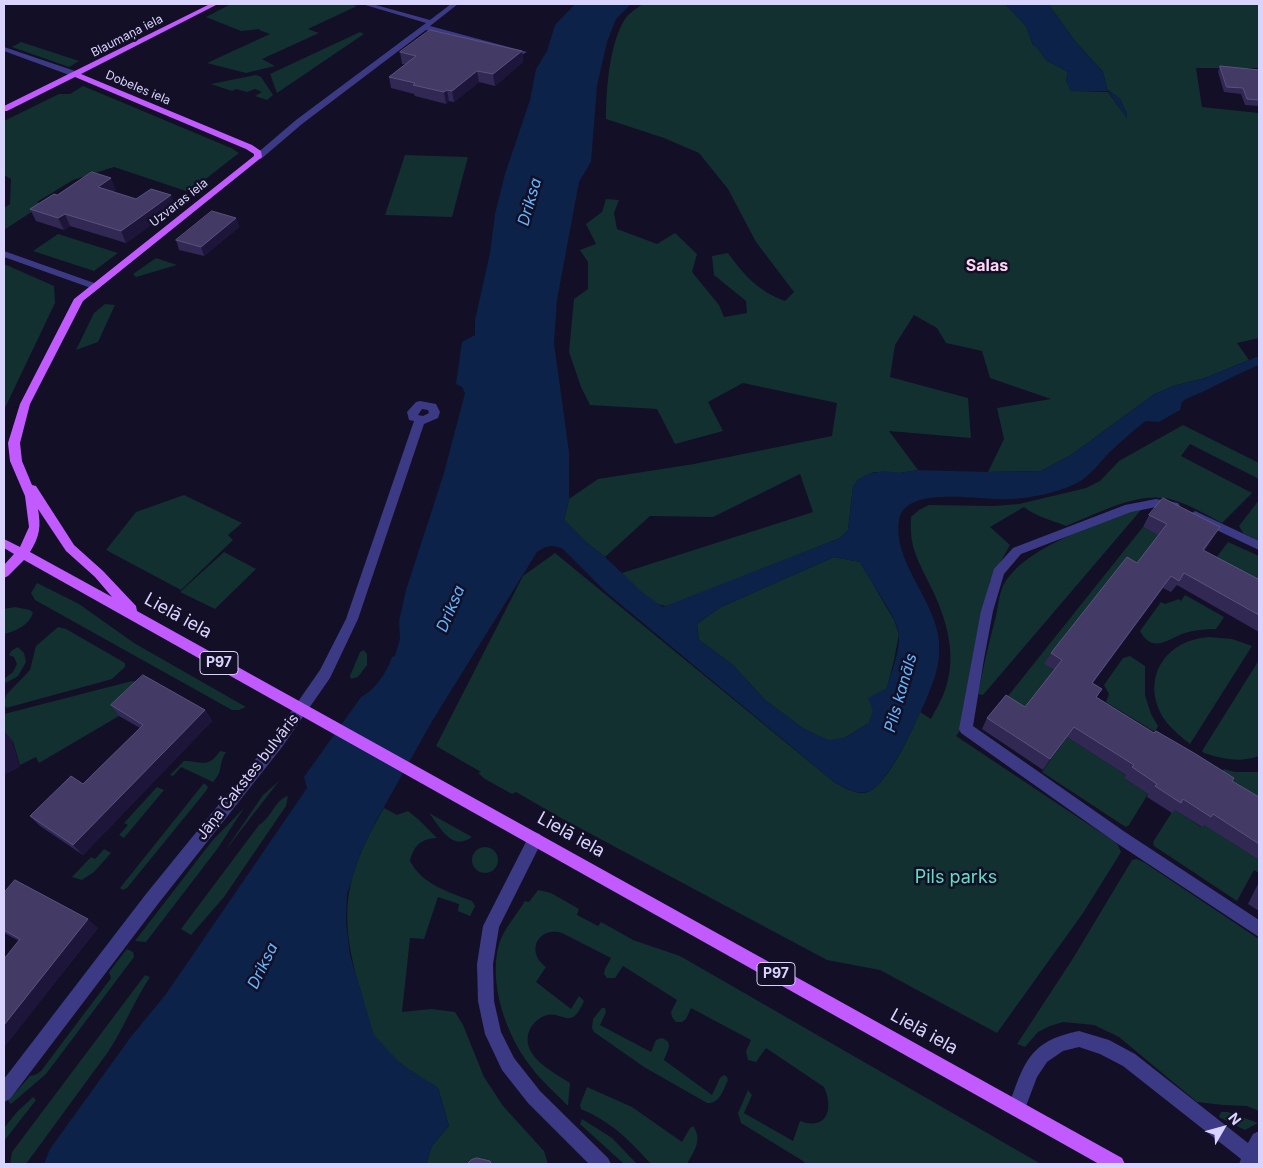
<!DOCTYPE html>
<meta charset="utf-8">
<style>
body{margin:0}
#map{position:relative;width:1263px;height:1168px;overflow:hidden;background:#130f26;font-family:Inter,sans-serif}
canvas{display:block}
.frame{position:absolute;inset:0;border:5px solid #d9d4ff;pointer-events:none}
.north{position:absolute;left:1198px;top:1103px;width:50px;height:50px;-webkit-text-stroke:4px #130f26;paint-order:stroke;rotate:52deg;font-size:14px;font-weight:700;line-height:20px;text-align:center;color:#d9d4ff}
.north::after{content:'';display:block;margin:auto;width:18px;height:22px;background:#d9d4ff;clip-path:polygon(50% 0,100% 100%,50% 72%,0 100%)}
</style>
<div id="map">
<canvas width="1263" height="1168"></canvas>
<div class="frame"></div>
<div class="north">N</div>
</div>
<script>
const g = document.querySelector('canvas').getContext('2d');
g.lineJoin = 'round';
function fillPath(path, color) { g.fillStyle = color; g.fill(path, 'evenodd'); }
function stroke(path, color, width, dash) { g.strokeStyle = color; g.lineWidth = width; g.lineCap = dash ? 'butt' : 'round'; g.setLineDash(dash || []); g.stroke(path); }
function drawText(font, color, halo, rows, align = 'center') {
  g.font = font + ' Inter,sans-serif'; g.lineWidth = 5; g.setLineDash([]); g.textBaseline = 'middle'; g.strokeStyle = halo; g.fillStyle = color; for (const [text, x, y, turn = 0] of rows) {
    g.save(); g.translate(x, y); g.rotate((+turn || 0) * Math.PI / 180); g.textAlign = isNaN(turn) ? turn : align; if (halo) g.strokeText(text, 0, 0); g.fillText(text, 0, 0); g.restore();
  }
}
fillPath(new Path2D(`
 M 231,4 L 350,4 L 357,6 L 308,29 L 319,33 L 262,59 L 275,66 L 246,73 L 207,63 L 270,34 L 259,30 L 260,29 L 241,31 L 206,17 Z
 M 643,4 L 1005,4 L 1026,26 L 1033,45 L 1037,47 L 1046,60 L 1068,72 L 1066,80 L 1071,91 L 1108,92 L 1127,118 L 1127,114 L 1120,99 L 1107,89 L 1103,72 L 1075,41 L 1048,4 L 1259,4 L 1259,68 L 1196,68 L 1202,107 L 1259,113 L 1259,338 L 1237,343 L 1249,360 L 1205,378 L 1173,386 L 1153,395 L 1071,455 L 1041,471 L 988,472 L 1004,439 L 997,408 L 1051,399 L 990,378 L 982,351 L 946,343 L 937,328 L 914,315 L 895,345 L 890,377 L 968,398 L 971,438 L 889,431 L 918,470 L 900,473 L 874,472 L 858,480 L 853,487 L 848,530 L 840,538 L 669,606 C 654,608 632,583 622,573 L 813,512 L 800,474 L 713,517 L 650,516 L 605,557 L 586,542 L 564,520 L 569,499 L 598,479 L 694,464 L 832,436 L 837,403 L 743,383 L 708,402 L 723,431 L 675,444 L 657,409 L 590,405 L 581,387 L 569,352 L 574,299 L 588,289 L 588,262 L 580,250 L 596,244 L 586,224 L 602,212 L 606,199 L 619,200 L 614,213 L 617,229 L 657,244 L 675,233 L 697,254 L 692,272 L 719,305 L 724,317 L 747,313 L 746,301 L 714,275 L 712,256 L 728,253 C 744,275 758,291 785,301 L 794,292 L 756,242 L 728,189 L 699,153 L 664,138 L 606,119 C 606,91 609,44 625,19 C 629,13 637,8 643,4 Z
 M 360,32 L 364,34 L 277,93 L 270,74 Z
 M 21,42 L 79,61 L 69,67 L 12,47 Z
 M 256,75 L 261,77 L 273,95 L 267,100 L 255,96 L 262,92 L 255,89 L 247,92 L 236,89 L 232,91 L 211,84 Z
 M 83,86 L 231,148 L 239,153 L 189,192 L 114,167 L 73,180 L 37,202 L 42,205 L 4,230 L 4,208 L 10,204 L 11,179 L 4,175 L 4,121 L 59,94 L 70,94 Z
 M 405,155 L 468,157 L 452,217 L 385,215 Z
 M 58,234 L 118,253 L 94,271 L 33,251 Z
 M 156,258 L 177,265 L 136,277 L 133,274 Z
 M 4,264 L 54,286 L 55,303 L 4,410 Z
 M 105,304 L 115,305 L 98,342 L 76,350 L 94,313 Z
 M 1183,425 L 1259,463 L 1259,479 L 1190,444 L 1181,456 L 1252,493 L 1222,523 C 1207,515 1190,505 1173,500 C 1139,490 1098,514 1066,526 C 1052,520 1036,517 1024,507 L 990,527 L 1010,545 L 990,581 L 971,666 L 963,727 L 956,736 L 1112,840 L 1118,845 L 1121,852 L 1083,913 L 997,1033 L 880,970 L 827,960 L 561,818 L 516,792 L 512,794 L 485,779 L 478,773 L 481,772 L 436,746 L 523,576 L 555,553 L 834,782 C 843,787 853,793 863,793 C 885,793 912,730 920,712 L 931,719 C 936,709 943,698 946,687 C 957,653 946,618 931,587 C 918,560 909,548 911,517 L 919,510 L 929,505 L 994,506 L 1019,504 L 1086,488 L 1100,481 L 1119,461 Z
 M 184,495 L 242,523 L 228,535 L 233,540 L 181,590 L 106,550 L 136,512 Z
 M 1259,500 L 1259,541 L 1243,533 L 1239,526 Z
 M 1140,508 L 1141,510 L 983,695 L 978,694 C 983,668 989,642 996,616 C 998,606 999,595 1003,586 C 1023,547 1100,523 1140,508 Z
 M 1143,527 L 1160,536 L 1130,574 L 1045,664 L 1055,671 L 1019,718 L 1000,706 Z
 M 1228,542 L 1259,556 L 1259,586 L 1213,562 Z
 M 224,552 L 256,569 L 215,609 L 180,592 Z
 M 834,557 L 860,562 L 894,620 L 899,634 L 894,660 L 887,688 L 873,711 L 869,723 L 844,738 L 829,741 L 804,729 L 765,700 L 733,665 L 699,640 L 697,624 L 721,607 Z
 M 37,583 L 79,604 L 134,643 L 246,707 L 239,710 L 232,710 L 35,600 L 31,593 Z
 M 1185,595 L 1224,617 L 1216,629 C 1206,629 1195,630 1185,633 C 1169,638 1153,655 1140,631 L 1161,602 L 1165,604 L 1179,599 L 1181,601 Z
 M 15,607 L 30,610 L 33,613 C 29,625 16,631 4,634 L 4,609 Z
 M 58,627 L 66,629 L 125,663 L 125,667 L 112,679 L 105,681 L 6,708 L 4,702 L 6,695 L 30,670 L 36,646 Z
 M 1209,637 L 1232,639 L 1252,646 L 1190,744 C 1182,738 1174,731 1167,723 C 1138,684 1162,640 1209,637 Z
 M 18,647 L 24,653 L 26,662 L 18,676 L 6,683 L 4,679 L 13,672 L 17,664 L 14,657 L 9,655 L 11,651 Z
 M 364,650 L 367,654 L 367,665 L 358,677 L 351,679 L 350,676 L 360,652 Z
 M 1130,656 L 1145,666 L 1145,695 L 1151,714 L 1158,726 L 1155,732 L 1106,702 L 1109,694 L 1104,685 L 1123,658 Z
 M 1259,660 L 1259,756 C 1240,763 1223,759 1204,753 L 1202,751 Z
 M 132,681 L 151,686 L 119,716 L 39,763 L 36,757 L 20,765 L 13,741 L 4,744 L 4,714 Z
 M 1067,737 L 1126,775 L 1124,778 L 1148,794 L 1129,825 L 1126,827 L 1121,824 L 1042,772 Z
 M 220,751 L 226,752 C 218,764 224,770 213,782 L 181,767 L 173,776 L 170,775 L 184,761 C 202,761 208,769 220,751 Z
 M 1224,769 L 1235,772 L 1259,772 L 1259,814 L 1222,771 Z
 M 279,781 L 224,852 L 263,795 Z
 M 204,783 L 208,787 L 206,791 L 127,888 L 123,890 L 120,888 Z
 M 157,787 L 164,790 L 124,838 L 119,835 L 128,825 L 124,823 Z
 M 288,796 L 286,806 L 224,897 L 191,935 L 181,929 L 259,825 C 272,817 274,801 288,796 Z
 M 244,808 L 218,848 L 146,942 L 135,941 L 212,841 Z
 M 384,808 L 397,815 L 408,811 L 418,819 L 437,838 C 421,839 414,845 410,861 C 423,885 447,891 472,901 L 475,906 L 470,916 L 458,911 L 459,904 L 438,897 L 424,939 L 410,938 L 402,1012 L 431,1009 L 455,1012 L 463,1025 L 484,1077 L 503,1106 L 544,1151 L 548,1164 L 491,1164 L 485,1161 L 470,1164 L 426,1164 L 432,1146 L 449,1126 L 438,1088 C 416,1074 389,1059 374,1036 C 368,1024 364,1002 360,989 C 338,913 344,876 384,808 Z
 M 1174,809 L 1201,827 L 1203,824 L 1259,860 L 1259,873 L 1254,870 L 1237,901 L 1154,846 L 1153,842 Z
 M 429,813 L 472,837 C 452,852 440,827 429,813 Z
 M472 860a13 13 0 1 1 26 0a13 13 0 1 1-26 0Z
 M 104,849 L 111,853 L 94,872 L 82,880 L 72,877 L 91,857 L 95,859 Z
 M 1137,859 L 1145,863 L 1259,939 L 1259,1111 L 1247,1106 L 1223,1105 L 1197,1102 L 1119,1037 L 1094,1025 L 1063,1022 L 1050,1026 L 1038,1032 L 1025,1047 L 1017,1044 L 1072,960 L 1132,860 Z
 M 538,890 L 551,893 L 579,909 L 577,915 L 598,926 L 601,922 L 633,940 L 680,956 L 1041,1164 L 806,1164 L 803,1161 L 741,1123 L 738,1113 L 748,1090 L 752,1095 L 744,1113 L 793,1141 L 800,1121 C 827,1131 834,1109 824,1087 L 766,1048 L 756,1062 L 748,1060 L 746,1051 L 751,1040 L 691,1008 L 686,1019 L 682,1022 L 676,1022 L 672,1017 L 671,1012 L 677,1000 L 623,966 L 615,978 L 607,978 L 604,974 L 605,969 L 611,958 L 562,933 C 538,926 525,952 546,967 L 536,982 L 571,1009 L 579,996 L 584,1001 C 582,1006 578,1014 573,1017 C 566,1021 556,1012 547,1015 C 540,1017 534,1022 530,1029 C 518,1055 553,1072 570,1083 L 568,1106 C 556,1093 541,1081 531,1067 C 506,1035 488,984 499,944 C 503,930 517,914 525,901 L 529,902 Z
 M 127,949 L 133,952 L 134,957 L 46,1074 L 11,1104 L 8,1101 L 30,1076 L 35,1075 L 41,1071 L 111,978 L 109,972 Z
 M 145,975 L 150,977 C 134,1001 124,1028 108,1052 L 26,1164 L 10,1164 L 12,1152 Z
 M 602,1008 L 605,1008 L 606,1012 L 600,1025 L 651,1052 L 656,1040 L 661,1038 C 675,1042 667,1051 664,1060 L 712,1095 L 720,1078 L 724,1075 L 727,1077 L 728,1080 C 723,1090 720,1104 707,1103 L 644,1067 L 594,1032 L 592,1028 L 593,1019 Z
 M 587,1087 L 632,1107 L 682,1142 L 690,1128 L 693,1126 C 703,1140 694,1151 687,1164 L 651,1164 C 628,1139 613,1123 581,1109 L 580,1105 Z
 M 33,1097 L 36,1100 L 4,1141 L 4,1128 L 17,1112 Z
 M 1221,1112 L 1228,1112 L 1258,1123 L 1245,1130 L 1219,1117 Z
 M 582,1119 L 612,1138 L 637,1164 L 624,1164 L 580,1124 Z`), '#12302f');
fillPath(new Path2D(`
 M 575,4 L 631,4 L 616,19 L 607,42 L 597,86 L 591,162 L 579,182 L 557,300 L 554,343 L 569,452 L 569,499 L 564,520 L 586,542 L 605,557 L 643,593 L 663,607 L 840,538 L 848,530 L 853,487 L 858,480 L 867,474 L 884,471 L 900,473 L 918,470 L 988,472 L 1041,471 L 1071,455 L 1153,395 L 1173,386 L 1205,378 L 1259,356 L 1259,365 C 1234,375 1211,389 1186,399 L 1182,402 L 1180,410 L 1159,422 L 1146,421 L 1143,423 C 1132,432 1121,441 1111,451 C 1101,460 1094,472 1082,480 C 1066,491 1032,498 1013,499 C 987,502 905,483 899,520 C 892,561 935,599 939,641 C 940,654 938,669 933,682 C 925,705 890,783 870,791 C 858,796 844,787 834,782 L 607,593 L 563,549 C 552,544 547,545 537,552 L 431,723 L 375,823 L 360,854 L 347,894 L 346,922 L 350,955 L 374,1035 L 401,1064 L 438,1088 L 449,1126 L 432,1146 L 426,1164 L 44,1164 L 50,1149 L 130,1038 L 166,994 L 307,788 L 304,777 L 361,697 C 375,690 387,672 392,657 L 395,656 L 400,639 L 399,621 L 406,590 L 444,473 L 465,393 L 462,387 L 456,384 L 462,342 L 475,335 L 475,320 L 490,253 L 495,214 L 505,174 L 530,100 L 536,69 L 547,51 L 555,25 ZM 834,557 L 860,562 C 869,581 897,616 899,634 C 900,652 891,672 887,688 L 868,698 L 873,711 L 869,723 L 844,738 L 829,740 L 804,729 L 765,700 L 733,665 L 699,640 L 697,624 L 721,607 Z
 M 1005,4 L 1048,4 L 1075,41 L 1103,72 L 1107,89 L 1120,99 L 1127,114 L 1127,118 L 1108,91 L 1071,91 L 1066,80 L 1068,72 L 1046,60 L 1037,47 L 1033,45 L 1026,26 Z`), '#0c2248');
fillPath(new Path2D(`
 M 362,4 L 372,4 L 430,20 L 451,4 L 458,4 L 430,26 L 527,52 L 523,54 L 426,30 L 302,124 L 261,159 L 255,159 L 255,155 L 296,120 L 426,23 Z
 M 4,47 L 78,72 L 79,74 L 72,76 L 4,51 Z
 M 4,251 L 97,284 L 99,286 L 97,288 L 91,288 L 4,257 Z
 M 420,401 L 436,404 L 440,412 L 438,418 L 424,424 L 358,619 L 330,678 L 282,747 L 158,904 L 10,1099 L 4,1102 L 4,1079 L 146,894 L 272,739 L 320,670 L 346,619 L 414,421 L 409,420 L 407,412 L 416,402 ZM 422,409 L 428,410 L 429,413 L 423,416 L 418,415 Z
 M 1156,499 L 1178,503 L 1180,506 L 1174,510 L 1156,507 L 1131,512 L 1021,554 L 1004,574 L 993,611 L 984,659 L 973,726 L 1125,832 L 1259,920 L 1259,937 L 1115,842 L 961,733 L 959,729 L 981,611 L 994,569 L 1013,548 L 1125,505 Z
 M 1195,511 L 1259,541 L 1259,550 L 1191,518 L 1189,515 Z
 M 535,832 L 540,834 L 543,839 L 499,927 L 493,964 L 494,1001 L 501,1032 L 514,1058 L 540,1091 L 608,1158 L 611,1164 L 589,1164 L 528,1103 L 502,1070 L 485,1034 L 478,1001 L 477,964 L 483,926 L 530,834 Z
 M 1079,1031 L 1109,1040 L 1135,1054 L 1248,1143 L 1253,1134 L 1259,1131 L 1259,1160 L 1257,1164 L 1239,1164 L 1241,1159 L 1123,1066 L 1100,1054 L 1079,1047 L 1063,1051 L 1047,1062 L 1037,1077 L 1023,1114 L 1017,1117 L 1011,1114 L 1008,1108 C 1024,1064 1028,1041 1079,1031 Z`), '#3d3a85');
fillPath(new Path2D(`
 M 210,4 L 218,4 L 81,74 L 252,145 L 261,151 L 262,157 L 83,301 L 30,404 L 20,443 L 22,461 L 32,485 L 36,486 L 74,545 L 103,571 L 136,606 L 137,611 L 1122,1158 L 1125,1164 L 1099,1164 L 24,560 L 8,576 L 4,578 L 4,565 L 14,554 L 4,548 L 4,539 L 20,547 L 29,527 L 25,496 L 10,461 L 8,443 L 20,404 L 74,299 L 254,156 L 254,154 L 246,149 L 75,77 L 7,111 L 4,111 L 4,106 ZM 38,509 L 66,551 L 95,577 L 112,597 L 30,552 C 40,536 41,526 38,509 Z`), '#c25bff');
fillPath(new Path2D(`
 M 522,51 L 523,62 L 495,86 L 479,82 L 454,102 L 449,101 L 446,104 L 415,96 L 414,94 L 391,88 L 389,77 L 405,64 L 402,64 L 400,52 Z
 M 1220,66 L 1259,70 L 1259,106 L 1245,105 L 1241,94 L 1224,92 L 1218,72 Z
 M 116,190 L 113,192 L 136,199 L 176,207 L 126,243 L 70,226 L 64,230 L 36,221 L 30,209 Z
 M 236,218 L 239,227 L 204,256 L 179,250 L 176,240 Z
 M 1149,515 L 1220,527 L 1204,551 L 1258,579 L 1259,577 L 1259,632 L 1177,585 L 1171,592 L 1163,588 L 1093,683 L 1102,689 L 1096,698 L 1259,797 L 1259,860 L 1204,825 L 1202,827 L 1175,810 L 1172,813 L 1147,797 L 1148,794 L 1124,778 L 1126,775 L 1067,737 L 1043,770 L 982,729 L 987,718 L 1025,707 L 1054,670 L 1044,664 L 1051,653 L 1137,563 L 1158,535 L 1143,527 Z
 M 111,705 L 205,710 L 212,721 L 83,855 L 40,826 L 30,816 L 83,784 L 140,728 L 119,716 Z
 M 1259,882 L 1259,911 L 1248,904 Z
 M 4,893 L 98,928 L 4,1047 L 4,959 L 19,941 L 4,933 Z`), '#312854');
fillPath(new Path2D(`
 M 522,51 L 523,62 L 495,86 L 493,74 Z
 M 477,71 L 479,82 L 454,102 L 452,91 Z
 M 447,90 L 449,101 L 446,104 L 444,92 Z
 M 111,178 L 116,190 L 103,199 L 98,187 Z
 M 171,195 L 176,207 L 126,243 L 121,231 Z
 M 65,214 L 70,226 L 64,230 L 58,218 Z
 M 236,218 L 239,227 L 204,256 L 201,247 Z
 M 1171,576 L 1163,588 L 1085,694 L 1092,683 Z
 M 205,710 L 212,721 L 83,855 L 73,845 Z
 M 1074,727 L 1067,737 L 1043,770 L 1050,759 Z
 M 4,731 L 12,740 L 20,767 L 4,775 Z
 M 88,919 L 98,928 L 4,1047 L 4,1025 Z`), '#1d163a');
const building = new Path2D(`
 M 430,30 L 522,51 L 493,74 L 477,71 L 452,91 L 447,90 L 444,92 L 413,85 L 415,83 L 389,77 L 416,56 L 400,52 Z
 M 1220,66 L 1259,70 L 1259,100 L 1247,99 L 1243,88 L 1227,87 Z
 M 92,172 L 111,178 L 98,187 L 136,199 L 151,189 L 171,195 L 121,231 L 65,214 L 58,218 L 30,209 L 54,194 L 57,195 Z
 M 212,211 L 236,218 L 201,247 L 176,240 Z
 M 1163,498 L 1220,527 L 1203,550 L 1258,579 L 1259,577 L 1259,615 L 1184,573 L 1179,581 L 1171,576 L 1092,683 L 1102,689 L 1096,697 L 1154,733 L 1156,731 L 1194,753 L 1234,778 L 1232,781 L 1259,797 L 1259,844 L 1213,814 L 1211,817 L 1183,799 L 1181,803 L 1155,786 L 1157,784 L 1132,767 L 1134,765 L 1074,727 L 1050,759 L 987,718 L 1006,695 L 1025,707 L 1062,660 L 1051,653 L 1127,557 L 1137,563 L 1167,524 L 1149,515 Z
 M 143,675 L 205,710 L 73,845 L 30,816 L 71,776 L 83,784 L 143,725 L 111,705 Z
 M 15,880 L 88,919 L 4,1025 L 4,959 L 20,939 L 4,930 L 4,893 Z
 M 477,1158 L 490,1161 L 491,1164 L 467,1164 L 471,1160 Z`);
fillPath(building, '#433a66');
stroke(building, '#5a527e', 1);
drawText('12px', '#d9d4ff', '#130f26', [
 ["Blaumaņa iela",127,36,-27],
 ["Dobeles iela",138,88,23],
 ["Uzvaras iela",179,203,-38]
]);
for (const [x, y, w] of [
 [219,663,38],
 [776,974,38]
]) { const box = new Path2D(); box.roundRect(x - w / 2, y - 11.5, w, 23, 4); g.fillStyle = '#130f26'; g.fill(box); stroke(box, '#d9d4ff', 1); }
drawText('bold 14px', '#d9d4ff', null, [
 ["P97",219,663],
 ["P97",776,974]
]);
drawText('15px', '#d9d4ff', '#130f26', [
 ["Jāņa Čakstes bulvāris",248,777,-52]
]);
drawText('italic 16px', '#62b6ff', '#130f26', [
 ["Driksa",530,202,-74],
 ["Driksa",451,609,-67],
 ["Pils kanāls",901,693,-74],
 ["Driksa",263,966,-64]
]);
drawText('bold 16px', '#ffd6f0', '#130f26', [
 ["Salas",987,266]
]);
drawText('18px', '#d9d4ff', '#130f26', [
 ["Lielā iela",178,616,29],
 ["Lielā iela",571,835,29],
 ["Lielā iela",924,1032,29]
]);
drawText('18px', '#5fe0c0', '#130f26', [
 ["Pils parks",956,878]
]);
</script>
